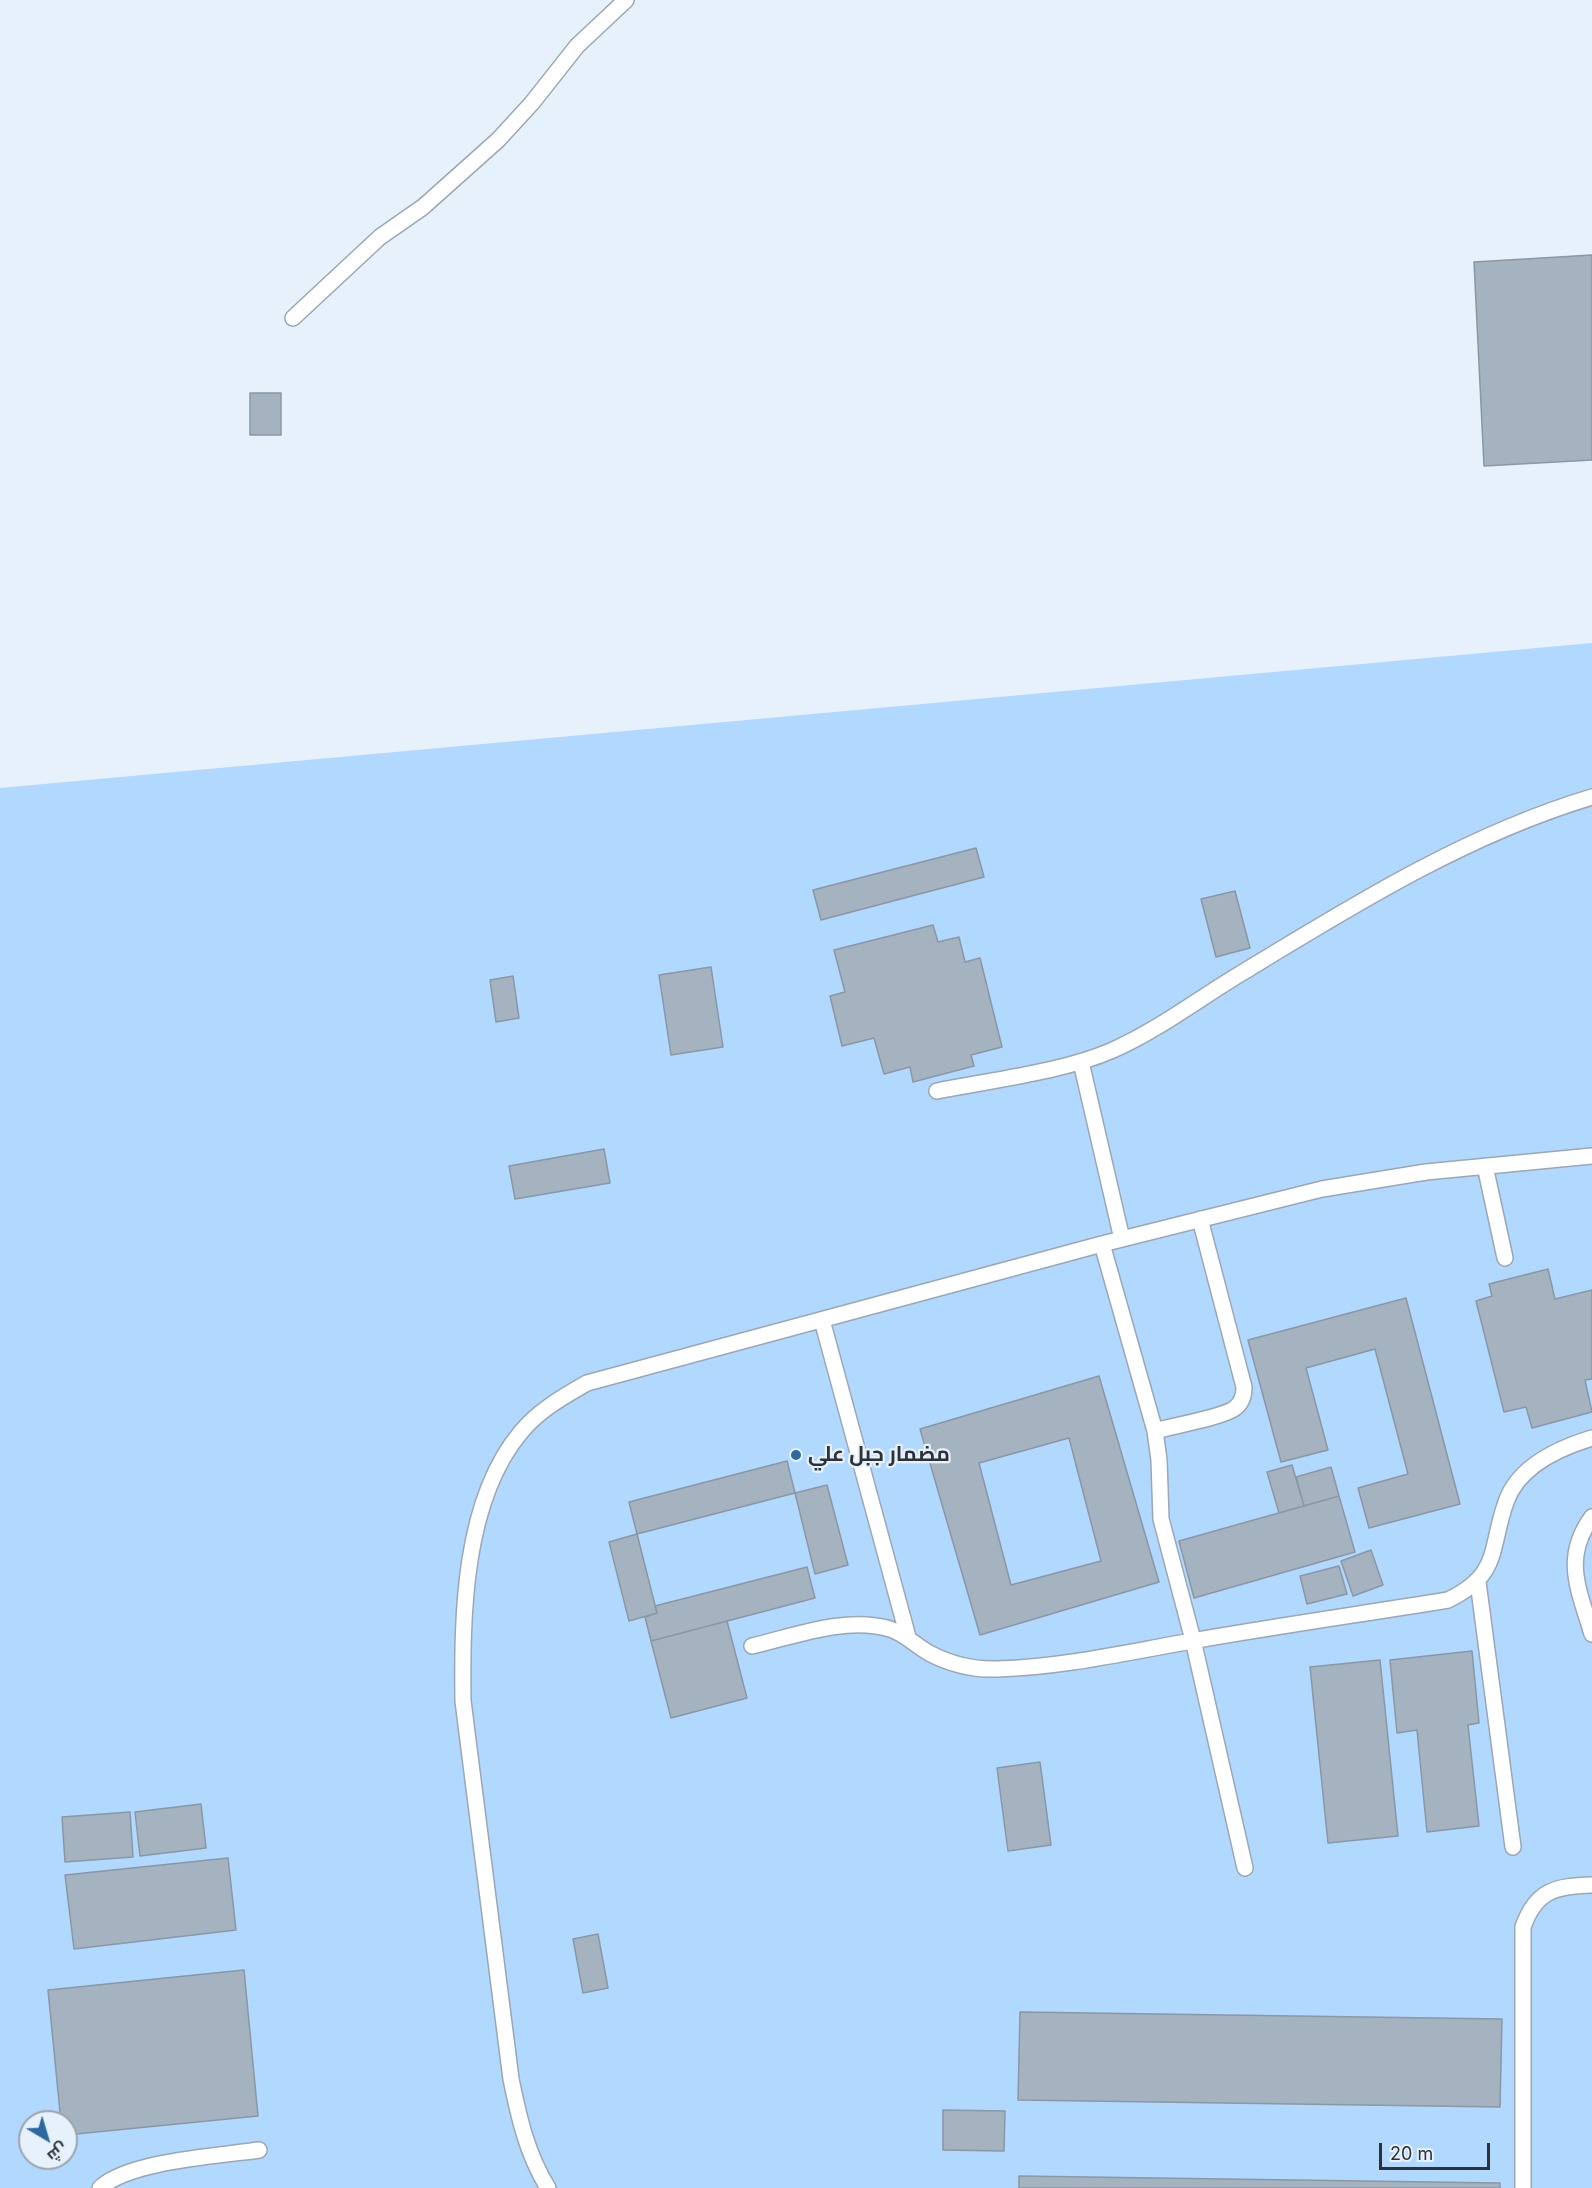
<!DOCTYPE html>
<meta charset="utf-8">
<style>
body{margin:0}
#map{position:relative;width:1592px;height:2188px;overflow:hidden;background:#e6f1fc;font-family:Inter,Cairo,sans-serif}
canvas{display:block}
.north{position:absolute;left:18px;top:2110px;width:60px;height:60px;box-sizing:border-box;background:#e6f1fc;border:2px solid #9ca5ae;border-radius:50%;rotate:142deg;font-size:16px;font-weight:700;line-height:24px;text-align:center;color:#2d3238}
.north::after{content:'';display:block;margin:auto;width:21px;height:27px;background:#2d69a1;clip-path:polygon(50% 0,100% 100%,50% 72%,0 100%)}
.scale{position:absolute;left:1379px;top:2143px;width:111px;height:27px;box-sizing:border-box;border:3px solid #2d3238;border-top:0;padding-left:8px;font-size:18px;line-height:21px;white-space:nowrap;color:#2d3238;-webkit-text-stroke:4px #e6f1fc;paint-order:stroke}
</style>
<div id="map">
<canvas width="1592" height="2188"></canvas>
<div class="north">ش</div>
<div class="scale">20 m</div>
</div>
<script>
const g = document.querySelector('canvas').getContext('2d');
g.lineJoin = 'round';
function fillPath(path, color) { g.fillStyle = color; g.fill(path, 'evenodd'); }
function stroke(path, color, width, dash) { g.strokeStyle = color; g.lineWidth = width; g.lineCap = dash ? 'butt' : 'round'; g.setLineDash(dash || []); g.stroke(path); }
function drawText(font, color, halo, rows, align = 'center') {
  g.font = font + ' Inter,Cairo,sans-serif'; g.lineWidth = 4.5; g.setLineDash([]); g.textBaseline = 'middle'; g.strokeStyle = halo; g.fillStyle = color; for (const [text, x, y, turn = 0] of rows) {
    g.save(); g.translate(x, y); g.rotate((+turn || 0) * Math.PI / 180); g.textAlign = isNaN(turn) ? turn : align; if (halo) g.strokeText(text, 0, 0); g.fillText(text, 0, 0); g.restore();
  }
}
fillPath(new Path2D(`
 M 1592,643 L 1592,2188 L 0,2188 L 0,788 ZM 30,2122 L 66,2122 L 66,2158 L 30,2158 Z`), '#b1d8ff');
const building = new Path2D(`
 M 1592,255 L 1592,460 L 1484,466 L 1474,262 Z
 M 250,393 L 281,393 L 281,435 L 250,435 Z
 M 976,848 L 984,877 L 821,920 L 813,890 Z
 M 1235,891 L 1250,948 L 1216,957 L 1201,899 Z
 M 933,925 L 938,942 L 959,937 L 965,962 L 980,958 L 1002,1047 L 971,1055 L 974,1066 L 913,1082 L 910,1067 L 884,1074 L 874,1038 L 842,1046 L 830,996 L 845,992 L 834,950 Z
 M 711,967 L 723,1047 L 671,1055 L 659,975 Z
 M 513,976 L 519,1018 L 496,1022 L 490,980 Z
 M 604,1149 L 610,1183 L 515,1199 L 509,1166 Z
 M 1548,1269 L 1555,1299 L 1592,1290 L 1592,1379 L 1585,1380 L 1592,1412 L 1532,1428 L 1526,1407 L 1504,1412 L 1476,1301 L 1492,1296 L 1489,1284 Z
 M 1406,1298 L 1460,1504 L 1369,1528 L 1358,1488 L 1408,1474 L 1375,1349 L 1306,1368 L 1328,1450 L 1281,1462 L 1248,1340 Z
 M 1099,1376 L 1159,1582 L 980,1635 L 920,1429 ZM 1069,1438 L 1101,1561 L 1011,1585 L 979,1463 Z
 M 787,1461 L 795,1493 L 637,1534 L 629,1502 Z
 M 1292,1465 L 1304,1506 L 1279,1513 L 1267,1472 Z
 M 1331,1467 L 1339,1496 L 1304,1506 L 1296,1477 Z
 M 827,1485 L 848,1565 L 815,1574 L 795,1493 Z
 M 1339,1496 L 1355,1552 L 1194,1598 L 1179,1541 Z
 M 637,1534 L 657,1613 L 629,1621 L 609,1542 Z
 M 1371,1550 L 1383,1585 L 1353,1596 L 1341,1561 Z
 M 1339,1566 L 1347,1594 L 1307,1604 L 1300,1576 Z
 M 807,1567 L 815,1598 L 651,1641 L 645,1617 L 657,1613 L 655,1606 Z
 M 727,1621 L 747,1698 L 671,1718 L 651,1641 Z
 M 1472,1651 L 1479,1723 L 1468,1725 L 1479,1826 L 1427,1832 L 1417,1730 L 1397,1733 L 1390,1660 Z
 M 1380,1660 L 1398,1836 L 1328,1843 L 1310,1667 Z
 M 1040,1762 L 1051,1845 L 1008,1851 L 997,1768 Z
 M 201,1804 L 206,1848 L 140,1856 L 135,1812 Z
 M 130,1812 L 133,1857 L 65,1862 L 62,1817 Z
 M 228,1858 L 236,1930 L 74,1949 L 65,1875 Z
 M 598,1934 L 608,1988 L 583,1993 L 573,1939 Z
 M 244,1970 L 258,2116 L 66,2135 L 66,2122 L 61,2122 L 48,1990 Z
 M 1020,2012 L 1502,2019 L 1500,2107 L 1018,2100 Z
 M 943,2110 L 1005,2111 L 1004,2151 L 943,2150 Z
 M 1019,2176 L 1500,2183 L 1500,2188 L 1019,2188 Z`);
fillPath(building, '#a5b2bf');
stroke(building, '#8a97a4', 1.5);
const service = new Path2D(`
 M 293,318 L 380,237 L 423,207 L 498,140 L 532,103 L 577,46 L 626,0
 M 1081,1062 L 1122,1239
 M 937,1091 C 992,1080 1063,1072 1113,1050 C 1160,1029 1201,997 1245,971 C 1355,904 1468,834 1592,797
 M 1485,1166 L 1505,1258
 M 1102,1244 L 1155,1431 L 1159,1460 L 1161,1519 L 1193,1640 L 1245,1868
 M 822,1320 L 908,1637
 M 1155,1431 C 1172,1426 1224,1417 1235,1408 C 1242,1403 1244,1396 1244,1387 L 1200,1219
 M 1592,1517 C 1562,1558 1579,1590 1592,1634
 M 1478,1582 L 1513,1847
 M 752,1646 C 795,1636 846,1616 890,1629 C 905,1634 915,1645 929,1653 C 950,1664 974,1670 998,1669 C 1064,1667 1128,1652 1192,1641 C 1277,1626 1362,1614 1448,1600 C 1501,1574 1489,1550 1506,1502 C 1518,1467 1559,1448 1592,1438
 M 100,2188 C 129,2161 218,2156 259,2150
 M 548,2188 C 527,2154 519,2118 511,2079 L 463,1701 C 462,1616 463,1501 521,1432 C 539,1410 563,1397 587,1383 L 1102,1244 L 1322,1189 L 1426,1172 L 1592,1156
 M 1523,2188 L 1523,1927 C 1536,1890 1556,1886 1592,1885`);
stroke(service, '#9aa7b4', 18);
stroke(service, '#fff', 15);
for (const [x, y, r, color] of [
 [796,1455,6,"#2d69a1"]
]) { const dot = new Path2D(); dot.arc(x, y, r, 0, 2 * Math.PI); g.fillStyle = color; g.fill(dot); stroke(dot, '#e6f1fc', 2); }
drawText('bold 21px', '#2d3238', '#e6f1fc', [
 ["مضمار جبل علي",808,1455]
], 'left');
</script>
